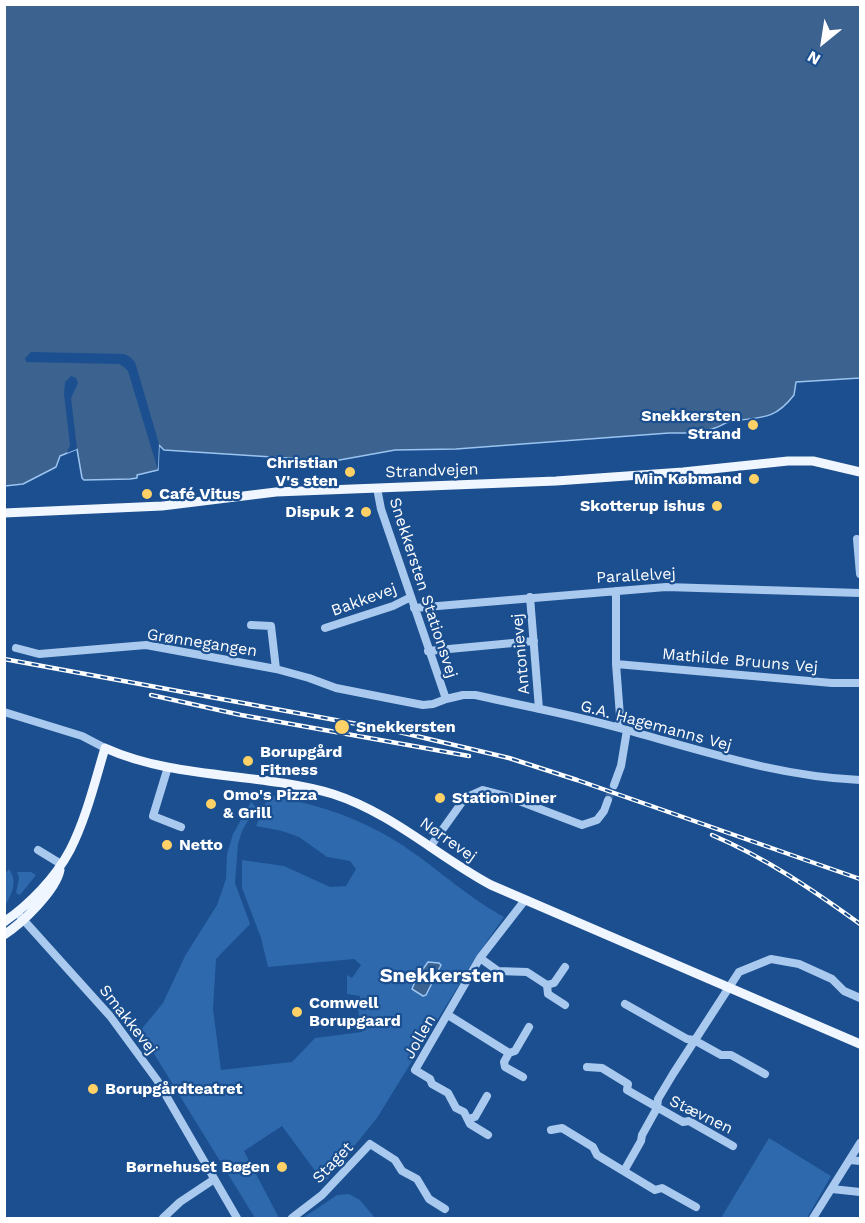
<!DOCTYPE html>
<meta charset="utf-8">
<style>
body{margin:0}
#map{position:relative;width:865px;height:1223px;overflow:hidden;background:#1b4f8f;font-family:"Work Sans",sans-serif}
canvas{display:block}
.frame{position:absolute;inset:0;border:6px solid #fff;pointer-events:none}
.north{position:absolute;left:793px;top:12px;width:60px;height:60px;-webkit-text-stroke:4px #1b4f8f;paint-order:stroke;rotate:210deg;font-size:16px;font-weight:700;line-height:24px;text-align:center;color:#fff}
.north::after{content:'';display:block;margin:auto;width:21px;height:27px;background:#fff;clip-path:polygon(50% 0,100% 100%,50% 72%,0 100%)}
</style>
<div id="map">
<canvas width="865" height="1223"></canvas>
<div class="frame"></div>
<div class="north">N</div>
</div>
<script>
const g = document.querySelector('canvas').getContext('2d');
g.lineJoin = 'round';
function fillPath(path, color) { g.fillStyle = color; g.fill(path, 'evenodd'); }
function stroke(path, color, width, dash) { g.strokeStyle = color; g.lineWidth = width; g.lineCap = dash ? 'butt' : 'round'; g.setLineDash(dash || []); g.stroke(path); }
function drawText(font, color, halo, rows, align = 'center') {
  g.font = font + ' "Work Sans",sans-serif'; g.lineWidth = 4.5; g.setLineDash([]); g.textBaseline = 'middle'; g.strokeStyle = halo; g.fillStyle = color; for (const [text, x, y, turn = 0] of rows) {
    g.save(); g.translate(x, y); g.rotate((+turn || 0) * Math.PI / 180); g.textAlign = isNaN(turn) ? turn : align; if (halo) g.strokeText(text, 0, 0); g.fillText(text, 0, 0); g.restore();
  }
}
fillPath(new Path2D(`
 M 269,795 C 309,803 346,813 382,833 C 425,856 460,893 504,917 L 476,957 L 377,1118 L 324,1183 L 282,1126 L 244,1151 L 279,1218 L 255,1218 L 140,1031 L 163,1003 L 185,956 L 217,905 L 226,879 L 227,854 L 233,834 L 251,802 L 256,807 L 242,831 L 238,844 L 235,883 L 250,924 L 216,959 L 213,1009 L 221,1070 L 292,1062 L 315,1038 L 362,1032 L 358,1009 L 360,996 L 347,994 L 347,975 L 352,978 L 361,965 L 354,959 L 268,967 L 261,938 L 242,888 L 242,860 L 284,866 L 330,887 L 346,886 L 356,869 L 350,861 L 327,857 L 299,837 L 282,831 L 256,826 Z
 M 9,869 C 18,882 12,893 5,906 L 5,874 Z
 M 17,872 L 31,872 L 36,875 L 20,895 L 16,893 L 19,878 Z
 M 769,1138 L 831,1176 L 807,1218 L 721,1218 Z
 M 349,1194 L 360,1200 L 375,1218 L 303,1218 L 337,1195 Z`), '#2e69ad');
const water = new Path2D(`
 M 4,5 L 860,5 L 860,378 L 796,382 L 794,395 C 774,421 760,417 732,421 C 726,422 721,426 715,428 C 700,434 685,433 669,433 L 456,449 L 395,450 L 334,461 L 164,450 L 159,445 L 158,470 L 137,475 L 137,478 L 130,479 L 84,480 L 82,478 L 77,449 L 60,456 L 56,467 L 23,484 L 5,486 Z
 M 428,962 L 439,963 L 441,965 L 426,995 L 423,996 L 412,989 L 416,979 Z`);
fillPath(water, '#3c6290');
stroke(water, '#9cc4f0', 1.5);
fillPath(new Path2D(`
 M 31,352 L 124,354 L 130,357 L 135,362 L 159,444 L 158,470 L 128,371 L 124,367 L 119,364 L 26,362 L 25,358 Z
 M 71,376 L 76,378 L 78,383 L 71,398 L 77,449 L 67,453 L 70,445 L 64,394 L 65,382 Z`), '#1b4f8f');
stroke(new Path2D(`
 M 608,800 L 614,785`), '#3d69a0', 8, [8, 4]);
stroke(new Path2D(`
 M 857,539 L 860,574
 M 616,591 L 616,664 L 620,716 L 618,727
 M 530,597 L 539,709
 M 414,608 L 666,587 L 860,593
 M 251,625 L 271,626 L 276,669
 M 325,628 L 393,606 L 411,597
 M 16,648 L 39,654 L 146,645 L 276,669 L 309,678 L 336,688 L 402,701 L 423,705 L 433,704 L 446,699 L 381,509 L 377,488
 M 428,651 L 534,641
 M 616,664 L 832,683 L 860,683
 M 446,699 L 463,695 L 475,695 C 524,706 574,715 623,729 C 704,751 776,776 860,780
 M 4,712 L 82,736 L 105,748
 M 168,767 L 153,816 L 181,827
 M 614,785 L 621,766 L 627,730
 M 430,847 L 465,798 L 483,790 L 506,796 L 582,825 L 597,820 L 604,811 L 608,800
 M 38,850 L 61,864
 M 20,916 L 110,1016 L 157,1080 L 237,1218
 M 480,958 L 498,971 L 527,972 L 547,985 L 548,994 L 565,1005
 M 547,985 L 554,983 L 565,967
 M 625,1004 L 687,1039 L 694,1040 L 721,1055 L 731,1055 L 765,1074
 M 448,1015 L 509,1053 L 504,1062 L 505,1067 L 523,1077
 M 509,1053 L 515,1051 L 529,1027
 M 587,1067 L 602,1068 L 628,1084 L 627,1090 L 683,1122 L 689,1121 L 733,1146
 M 468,1119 L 475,1117 L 487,1096
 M 551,1130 L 562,1128 L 593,1147 L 597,1155 L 655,1190 L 662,1188 L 696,1207
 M 488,1135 L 470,1124 L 464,1112 L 456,1108 L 448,1093 L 432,1084 L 430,1079 L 415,1070 L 480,958 L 525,900
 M 850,1160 L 860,1161
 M 624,1171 L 641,1141 L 642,1135 L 657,1108 L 658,1099 L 673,1074 L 739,972 L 771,959 L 799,964 L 832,979 L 844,991 L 860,998
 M 832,1189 L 860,1192
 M 163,1218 L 180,1202 L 213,1180
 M 292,1218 L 322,1195 L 370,1144 L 395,1160 L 402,1171 L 417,1179 L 429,1199 L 445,1209
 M 813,1218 L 860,1143`), '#a9c9ee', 8);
stroke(new Path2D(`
 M 4,513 L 162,506 L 276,492 L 556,481 L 683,472 L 788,461 L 813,461 L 860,472
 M 4,922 C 30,904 55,878 70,850 C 86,819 95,781 105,748 C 176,780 259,772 333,794 C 392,813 437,856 491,885 L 860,1044
 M 4,935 C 22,923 56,891 60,870`), '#f0f6ff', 9);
const rail = new Path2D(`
 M 4,659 L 395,731 L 509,758 L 577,780 L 860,879
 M 151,695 L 241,715 L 469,756
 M 712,835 C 766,858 813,890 860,924`);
stroke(rail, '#fff', 4.5);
stroke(rail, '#1b4f8f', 2, [7]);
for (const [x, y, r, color] of [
 [753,425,6,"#ffd166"],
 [350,472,6,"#ffd166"],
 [754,479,6,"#ffd166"],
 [147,494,6,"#ffd166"],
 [717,506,6,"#ffd166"],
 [366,512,6,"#ffd166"],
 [342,727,8,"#ffd166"],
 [248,761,6,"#ffd166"],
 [440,798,6,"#ffd166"],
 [211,804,6,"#ffd166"],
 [167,845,6,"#ffd166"],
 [297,1012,6,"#ffd166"],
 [93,1089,6,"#ffd166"],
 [282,1167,6,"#ffd166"]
]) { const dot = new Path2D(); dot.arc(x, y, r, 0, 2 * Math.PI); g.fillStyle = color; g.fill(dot); stroke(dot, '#1b4f8f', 2); }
drawText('bold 16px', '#fff', '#1b4f8f', [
 ["Snekkersten",741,416,"right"],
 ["Strand",741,434,"right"],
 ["Christian",338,463,"right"],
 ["V's sten",338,481,"right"],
 ["Min Købmand",742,479,"right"],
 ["Café Vitus",159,494],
 ["Skotterup ishus",705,506,"right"],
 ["Dispuk 2",354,512,"right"],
 ["Snekkersten",356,727],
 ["Borupgård",260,752],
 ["Fitness",260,770],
 ["Omo's Pizza",223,795],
 ["& Grill",223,813],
 ["Station Diner",452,798],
 ["Netto",179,845],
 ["Comwell",309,1003],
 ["Borupgaard",309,1021],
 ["Borupgårdteatret",105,1089],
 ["Børnehuset Bøgen",270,1167,"right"]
], 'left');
drawText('16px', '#fff', '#1b4f8f', [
 ["Strandvejen",432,471,-2],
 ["Parallelvej",636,576,-3],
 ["Snekkersten Stationsvej",423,588,72],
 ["Bakkevej",364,600,-20],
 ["Grønnegangen",202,643,9],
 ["Antonievej",521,654,-95],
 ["Mathilde Bruuns Vej",740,661,5],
 ["G.A. Hagemanns Vej",656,726,15],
 ["Nørrevej",448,840,35],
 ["Smakkevej",128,1020,52],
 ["Jollen",420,1037,-60],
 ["Stævnen",701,1115,26],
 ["Staget",333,1163,-46]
]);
drawText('bold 20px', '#fff', '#1b4f8f', [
 ["Snekkersten",442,976]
]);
</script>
